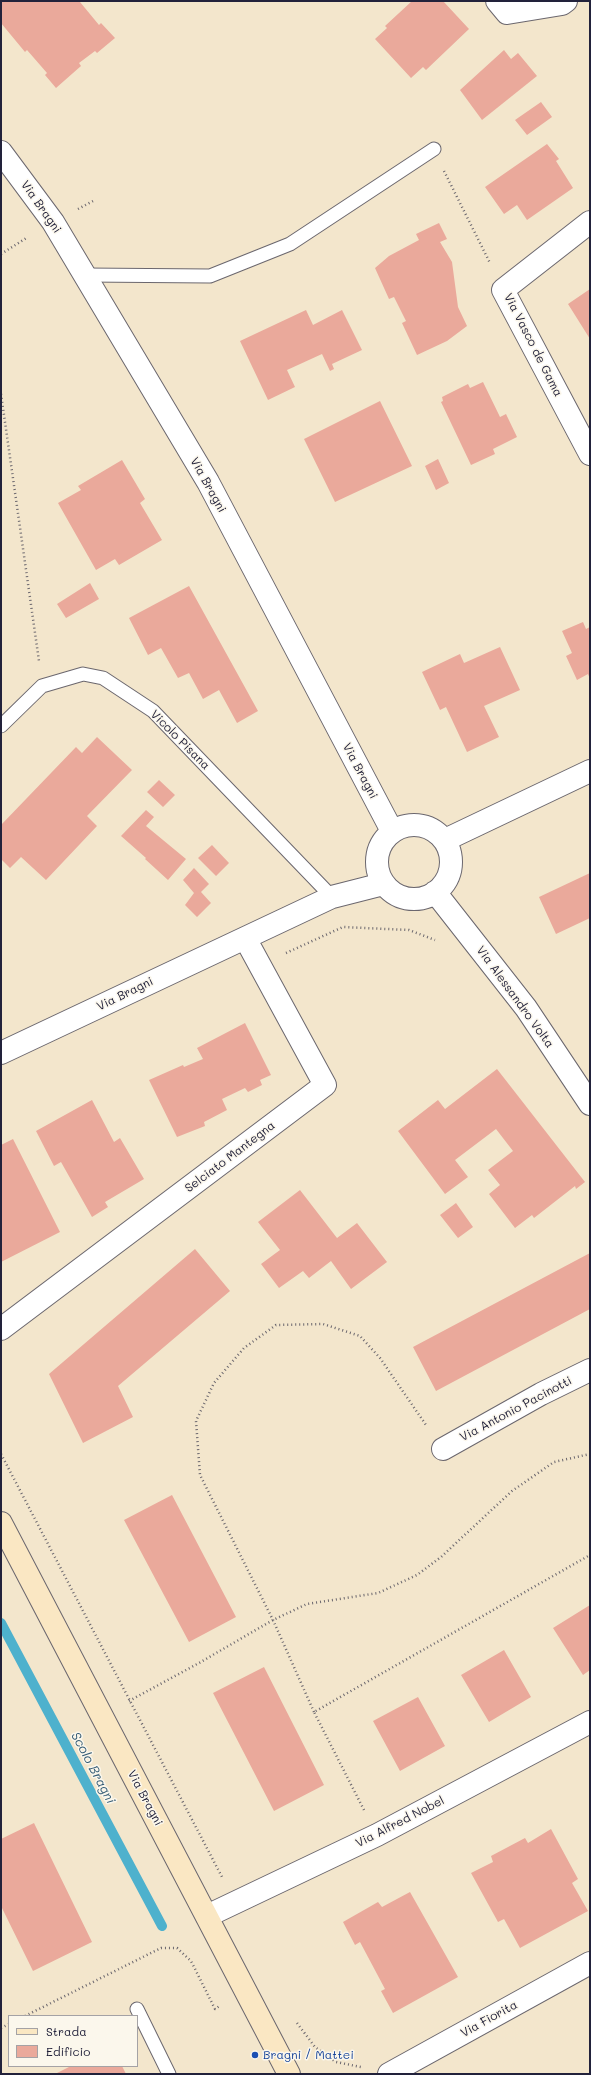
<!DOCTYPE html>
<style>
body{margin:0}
#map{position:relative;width:591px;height:2075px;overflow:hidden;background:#f3e6cc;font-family:Mali,sans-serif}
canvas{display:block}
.frame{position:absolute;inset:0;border:2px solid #22223b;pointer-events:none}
.legend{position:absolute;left:8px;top:2015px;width:130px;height:52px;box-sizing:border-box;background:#fbf7ec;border:1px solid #a4a2a5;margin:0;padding:5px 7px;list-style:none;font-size:12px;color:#22223b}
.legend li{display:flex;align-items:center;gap:8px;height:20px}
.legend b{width:20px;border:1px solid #a4a2a5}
</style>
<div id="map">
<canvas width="591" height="2075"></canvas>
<div class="frame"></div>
<ul class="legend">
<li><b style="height:5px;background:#fae7c3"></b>Strada</li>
<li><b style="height:11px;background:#eaa99b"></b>Edificio</li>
</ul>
</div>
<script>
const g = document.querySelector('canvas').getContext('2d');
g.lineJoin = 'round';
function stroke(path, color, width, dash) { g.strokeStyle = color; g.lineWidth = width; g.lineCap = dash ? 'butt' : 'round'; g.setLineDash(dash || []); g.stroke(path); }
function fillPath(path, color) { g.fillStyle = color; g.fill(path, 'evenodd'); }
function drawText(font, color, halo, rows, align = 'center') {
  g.font = font + ' Mali,sans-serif'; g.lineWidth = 3; g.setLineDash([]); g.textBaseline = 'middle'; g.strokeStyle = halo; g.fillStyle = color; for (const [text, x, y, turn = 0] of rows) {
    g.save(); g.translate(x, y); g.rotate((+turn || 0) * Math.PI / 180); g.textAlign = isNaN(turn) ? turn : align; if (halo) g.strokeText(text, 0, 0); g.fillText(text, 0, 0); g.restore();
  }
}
stroke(new Path2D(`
 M 1,1623 L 162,1926`), '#4eb1cd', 10);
fillPath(new Path2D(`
 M 1,1 L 82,1 L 80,2 L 99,25 L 101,23 L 115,38 L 97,53 L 95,51 L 79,63 L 81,66 L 56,88 L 45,75 L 47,73 L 27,50 L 25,52 L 1,23 Z
 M 412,1 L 443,1 L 469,29 L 426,70 L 423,67 L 411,78 L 375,39 L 387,28 L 385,26 Z
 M 504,50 L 511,59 L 518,53 L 537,76 L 482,120 L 460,90 Z
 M 541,102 L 552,117 L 527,135 L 515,120 Z
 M 547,144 L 559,159 L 556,161 L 573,188 L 527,220 L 517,205 L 504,214 L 485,187 Z
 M 439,223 L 447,239 L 440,242 L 452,262 L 458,307 L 467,326 L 447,341 L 417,355 L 402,323 L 406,321 L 394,297 L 389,299 L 375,268 L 389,256 L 419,240 L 416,234 Z
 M 590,289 L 590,339 L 568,304 Z
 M 306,310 L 313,325 L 342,310 L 362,350 L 332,364 L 334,369 L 330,371 L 322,354 L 287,370 L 295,387 L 268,400 L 240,341 Z
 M 483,382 L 500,417 L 506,414 L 517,437 L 493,449 L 495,454 L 471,465 L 441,402 L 443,401 L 442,397 L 468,384 L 470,388 Z
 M 380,401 L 412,466 L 335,502 L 304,439 Z
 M 438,459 L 449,483 L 436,490 L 425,466 Z
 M 122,460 L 145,499 L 140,503 L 162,540 L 119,565 L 115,559 L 96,570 L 58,503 L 81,490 L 78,486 Z
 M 90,583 L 99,599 L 66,618 L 57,604 Z
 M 189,586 L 258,711 L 237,723 L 219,690 L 203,699 L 189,673 L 178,678 L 161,648 L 148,655 L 129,618 Z
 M 583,622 L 586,629 L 590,627 L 590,679 L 588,674 L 577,680 L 566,656 L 572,653 L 562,631 Z
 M 500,647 L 520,690 L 484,706 L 499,737 L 467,752 L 446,707 L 440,710 L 422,672 L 460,654 L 464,663 Z
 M 97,737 L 132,770 L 87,816 L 97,826 L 46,880 L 21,857 L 10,868 L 1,859 L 1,825 L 76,747 L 82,753 Z
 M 159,780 L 175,795 L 163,807 L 147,792 Z
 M 146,810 L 154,817 L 146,826 L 186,859 L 168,880 L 145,859 L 146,858 L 121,836 Z
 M 212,845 L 229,863 L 216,876 L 198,858 Z
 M 194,868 L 209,884 L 201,892 L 211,903 L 197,917 L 185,905 L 194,893 L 183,880 Z
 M 590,873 L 590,918 L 556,934 L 539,897 Z
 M 245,1023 L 271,1075 L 260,1080 L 262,1085 L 248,1092 L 245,1088 L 222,1099 L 227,1110 L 204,1122 L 205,1126 L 177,1137 L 149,1080 L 183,1065 L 184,1067 L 203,1059 L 197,1048 Z
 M 497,1069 L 585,1182 L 576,1189 L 575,1186 L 534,1218 L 532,1215 L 515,1228 L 489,1194 L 500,1185 L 488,1170 L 513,1151 L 496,1129 L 455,1160 L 468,1177 L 445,1194 L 398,1131 L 438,1100 L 445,1109 Z
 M 92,1100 L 114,1142 L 120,1138 L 144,1179 L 105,1202 L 108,1207 L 92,1217 L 61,1162 L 54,1166 L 36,1131 Z
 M 13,1139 L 60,1232 L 1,1262 L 1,1145 Z
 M 300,1190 L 337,1238 L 357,1223 L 387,1262 L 351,1289 L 331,1261 L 309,1278 L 303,1271 L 279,1288 L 261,1264 L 280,1250 L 258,1222 Z
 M 456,1203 L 473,1227 L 458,1238 L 440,1215 Z
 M 195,1249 L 230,1291 L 118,1386 L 133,1417 L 83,1443 L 49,1374 Z
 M 590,1253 L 590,1309 L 436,1391 L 413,1347 Z
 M 172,1495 L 236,1617 L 189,1642 L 124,1520 Z
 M 590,1605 L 590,1670 L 583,1675 L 553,1628 Z
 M 504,1650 L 531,1697 L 489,1722 L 461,1675 Z
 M 264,1667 L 324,1785 L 274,1811 L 213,1693 Z
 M 418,1697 L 445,1746 L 400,1771 L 373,1721 Z
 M 34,1823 L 92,1942 L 33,1971 L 1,1906 L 1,1839 Z
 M 551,1829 L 578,1879 L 572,1883 L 588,1911 L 520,1948 L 504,1919 L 498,1922 L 471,1873 L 493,1862 L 491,1856 L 525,1838 L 528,1843 Z
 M 410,1892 L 458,1977 L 393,2013 L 381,1991 L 385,1989 L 360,1942 L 355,1945 L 343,1922 L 378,1902 L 382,1907 Z
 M 71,2066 L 122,2066 L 126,2074 L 55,2074 Z`), '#eaa99b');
const lane = new Path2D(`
 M 85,275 L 210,276 L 290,244 L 434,149
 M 1,726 L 42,686 L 83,674 L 103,678 L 153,711 L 332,897
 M 137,2009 L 169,2074`);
const street = new Path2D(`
 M 497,1 L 507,13 L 562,4 L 566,1
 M 1,152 L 53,222 L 208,482 L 392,831
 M 590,222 L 503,290 L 590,454
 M377 862a37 37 0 1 1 74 0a37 37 0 1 1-74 0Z
 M 445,840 L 590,771
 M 435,892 L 526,1008 L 590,1104
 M 1,1053 L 332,897 L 383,884
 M 1,1329 L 325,1085 L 245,938
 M 443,1449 L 541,1394 L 590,1370
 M 207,1916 L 377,1835 L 590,1722
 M 389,2074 L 590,1963`);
const secondary = new Path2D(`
 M 1,1523 L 289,2074`);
stroke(lane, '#6b676e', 15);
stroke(street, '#6b676e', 24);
stroke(secondary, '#6b676e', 24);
stroke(new Path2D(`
 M 444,171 L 490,263
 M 78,209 L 95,200
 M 1,254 L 28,237
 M 1,394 L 39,661
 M 286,953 L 343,927 L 409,930 L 435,940
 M 1,1454 L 222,1877
 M 129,1701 L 199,1663 L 273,1620 L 307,1604 L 378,1593 L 417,1575 L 441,1557 L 512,1491 L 554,1462 L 590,1454
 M 314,1712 L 273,1620 L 200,1475 L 196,1421 L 214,1383 L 244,1348 L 276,1325 L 323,1324 L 360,1336 L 380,1358 L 426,1425
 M 364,1810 L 314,1712 L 590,1555
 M 25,2016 L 161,1948 L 177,1948 L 191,1961 L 215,2009 L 221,2005
 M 297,2023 L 315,2047 L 336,2062 L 361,2067
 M 1,2028 L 9,2024`), '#6b676e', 2.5, [1, 3]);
stroke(lane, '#fff', 13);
stroke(street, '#fff', 22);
stroke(secondary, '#fae7c3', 22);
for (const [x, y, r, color] of [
 [255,2055,4,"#1a4fb4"]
]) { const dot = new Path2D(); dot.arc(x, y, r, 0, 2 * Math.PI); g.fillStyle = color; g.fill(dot); stroke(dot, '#fbf7ec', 1.5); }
drawText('12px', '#22223b', '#fbf7ec', [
 ["Via Bragni",41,207,55],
 ["Via Vasco de Gama",533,345,63],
 ["Via Bragni",208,485,61],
 ["Vicolo Pisana",180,740,45],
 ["Via Bragni",360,771,62],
 ["Via Bragni",125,994,-26],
 ["Via Alessandro Volta",515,997,54],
 ["Selciato Mantegna",230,1157,-37],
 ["Via Antonio Pacinotti",516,1409,-28],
 ["Via Bragni",145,1798,62],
 ["Via Alfred Nobel",400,1822,-27],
 ["Via Fiorita",489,2019,-29]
]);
drawText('12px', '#164399', '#fbf7ec', [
 ["Bragni / Mattei",263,2055]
], 'left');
drawText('italic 13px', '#345b75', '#fbf7ec', [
 ["Scolo Bragni",93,1768,62]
]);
</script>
